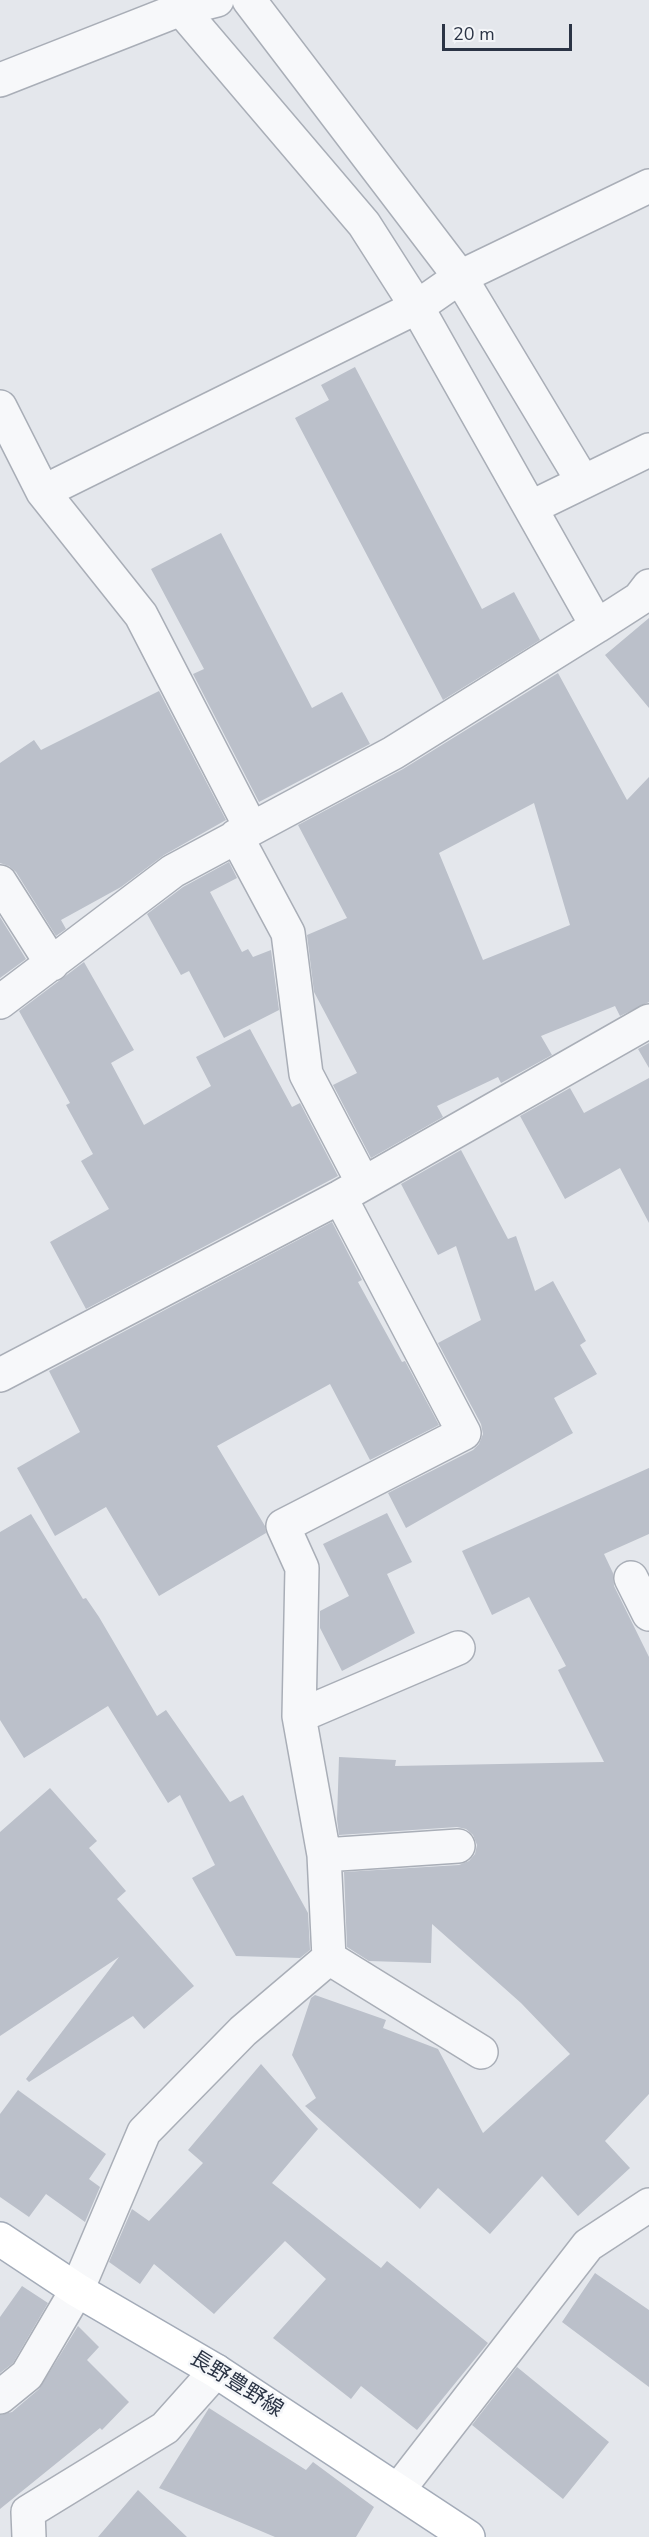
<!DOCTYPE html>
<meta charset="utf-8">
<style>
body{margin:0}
#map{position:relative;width:649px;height:2537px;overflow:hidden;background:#e4e7ec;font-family:"Nunito Sans",sans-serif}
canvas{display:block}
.scale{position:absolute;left:442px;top:24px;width:130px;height:27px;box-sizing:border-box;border:3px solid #2b3445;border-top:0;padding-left:8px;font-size:18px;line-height:21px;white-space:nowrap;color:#2b3445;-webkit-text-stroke:4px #f4f6f9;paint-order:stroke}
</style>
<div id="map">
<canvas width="649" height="2537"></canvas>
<div class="scale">20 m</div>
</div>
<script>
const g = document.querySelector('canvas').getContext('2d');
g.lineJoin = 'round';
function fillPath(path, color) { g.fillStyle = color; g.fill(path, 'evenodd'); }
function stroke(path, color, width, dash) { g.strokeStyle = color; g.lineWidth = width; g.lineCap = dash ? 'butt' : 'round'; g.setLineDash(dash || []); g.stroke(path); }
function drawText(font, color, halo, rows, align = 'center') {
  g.font = font + ' "Nunito Sans","Noto Sans JP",sans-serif'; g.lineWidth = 5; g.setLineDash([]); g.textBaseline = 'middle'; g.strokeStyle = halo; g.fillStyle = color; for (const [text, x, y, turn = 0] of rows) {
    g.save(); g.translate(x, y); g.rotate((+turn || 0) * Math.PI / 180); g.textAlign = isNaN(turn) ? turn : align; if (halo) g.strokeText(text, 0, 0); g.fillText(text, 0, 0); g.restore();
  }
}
fillPath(new Path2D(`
 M 355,367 L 482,609 L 514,592 L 540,640 L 443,700 L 295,418 L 329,400 L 321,385 Z
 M 221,533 L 312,708 L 342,692 L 370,744 L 259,802 L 193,674 L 204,669 L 151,569 Z
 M 649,618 L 649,708 L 605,655 Z
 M 558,673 L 627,800 L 649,777 L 649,1002 L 620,1016 L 615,1006 L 541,1036 L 552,1055 L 501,1083 L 498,1077 L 437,1106 L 443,1117 L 371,1158 L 333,1085 L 357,1073 L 314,992 L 307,935 L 347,918 L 298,825 L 403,769 ZM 534,803 L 570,925 L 483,960 L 439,853 Z
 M 159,691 L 226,820 L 164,855 L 121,887 L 61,920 L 66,929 L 56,936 L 16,872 L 9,866 L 0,863 L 0,763 L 34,740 L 41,750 Z
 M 229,862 L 237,878 L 210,892 L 242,952 L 248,949 L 253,957 L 271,950 L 279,1010 L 224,1038 L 189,971 L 181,975 L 147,914 L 183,887 Z
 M 0,917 L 26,959 L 0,978 Z
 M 84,962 L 134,1050 L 111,1063 L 144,1125 L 211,1086 L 196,1057 L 250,1029 L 292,1107 L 300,1103 L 338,1176 L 86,1309 L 50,1242 L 109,1209 L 81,1161 L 93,1154 L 66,1105 L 70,1103 L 19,1011 Z
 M 649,1043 L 649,1068 L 638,1049 Z
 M 649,1078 L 649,1223 L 620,1168 L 565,1199 L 520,1116 L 570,1088 L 584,1113 Z
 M 461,1150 L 508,1239 L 516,1236 L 535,1291 L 553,1281 L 586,1341 L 580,1345 L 597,1374 L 554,1398 L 573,1433 L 406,1528 L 388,1493 L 473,1450 L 479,1444 L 483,1434 L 481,1424 L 438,1343 L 481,1320 L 456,1246 L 438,1255 L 401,1184 Z
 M 332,1222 L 362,1280 L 358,1282 L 402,1362 L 405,1361 L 439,1425 L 370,1460 L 330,1384 L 217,1446 L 265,1526 L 266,1533 L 159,1596 L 106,1507 L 55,1536 L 17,1468 L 80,1432 L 49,1371 Z
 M 649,1468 L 649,1534 L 604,1554 L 613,1573 L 614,1586 L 649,1657 L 649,2094 L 605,2141 L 630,2168 L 578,2216 L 542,2176 L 490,2234 L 438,2188 L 420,2209 L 305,2106 L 316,2098 L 292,2055 L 311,1998 L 315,1995 L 386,2020 L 383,2028 L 438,2049 L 483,2133 L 570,2054 L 521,2003 L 432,1924 L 431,1963 L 369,1961 L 347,1947 L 344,1872 L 459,1865 L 469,1861 L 475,1854 L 477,1845 L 473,1835 L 466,1829 L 457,1827 L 339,1835 L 337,1819 L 339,1757 L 396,1760 L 395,1766 L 604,1762 L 558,1670 L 566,1666 L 529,1597 L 492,1615 L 462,1551 Z
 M 387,1513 L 412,1562 L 387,1574 L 415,1633 L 342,1671 L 320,1628 L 320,1611 L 349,1596 L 323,1544 Z
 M 31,1514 L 83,1599 L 86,1598 L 99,1617 L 157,1716 L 166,1710 L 230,1802 L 243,1795 L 308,1913 L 310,1950 L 300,1958 L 236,1956 L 192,1878 L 215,1865 L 180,1795 L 168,1803 L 108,1706 L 24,1758 L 0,1720 L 0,1532 Z
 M 50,1788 L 97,1841 L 89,1848 L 126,1891 L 117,1899 L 194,1986 L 144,2029 L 133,2016 L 29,2082 L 26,2079 L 119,1957 L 0,2036 L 0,1832 Z
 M 261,2064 L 318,2129 L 272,2183 L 381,2268 L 387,2261 L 488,2343 L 417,2430 L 361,2386 L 351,2399 L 273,2338 L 326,2279 L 285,2241 L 214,2314 L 154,2264 L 140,2284 L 109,2262 L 132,2209 L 149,2221 L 203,2163 L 188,2150 Z
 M 18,2090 L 106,2154 L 89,2179 L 100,2187 L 85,2222 L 46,2194 L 29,2217 L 0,2197 L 0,2114 Z
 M 595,2273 L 649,2310 L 649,2387 L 562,2322 Z
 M 22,2286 L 48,2303 L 13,2363 L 0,2373 L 0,2317 Z
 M 78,2326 L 99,2347 L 87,2360 L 129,2402 L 102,2430 L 100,2428 L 0,2509 L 0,2415 L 12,2412 L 39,2389 Z
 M 517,2367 L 609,2442 L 563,2499 L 472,2425 Z
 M 209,2408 L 306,2470 L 313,2462 L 374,2507 L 356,2537 L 275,2537 L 159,2488 Z
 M 138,2490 L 187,2537 L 98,2537 Z`), '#bbc0ca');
const minor = new Path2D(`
 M 249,0 L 460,277 L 582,480
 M 0,80 L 181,9 L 217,0
 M 0,407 L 43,492 L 141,615 L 251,828
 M 43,492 L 417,307 L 460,277 L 649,186
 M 532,507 L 649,450
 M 597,626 L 639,599 L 649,586
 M 236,836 L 288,933 L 306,1074 L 363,1183
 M 0,882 L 52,964
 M 0,1002 L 173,871 L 393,753 L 597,626 L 417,307 L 364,224 L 181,9
 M 340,1197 L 464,1433 L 283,1526 L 302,1568 L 299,1716 L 458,1648
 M 0,1375 L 340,1197 L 649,1021
 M 631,1578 L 649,1614
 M 299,1716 L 324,1855 L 329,1958 L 481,2052
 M 324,1855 L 458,1846
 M 0,2397 L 27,2375 L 77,2290 L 144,2132 L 243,2031 L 329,1958
 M 399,2489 L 588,2245 L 649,2205
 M 29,2537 L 28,2512 L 165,2428 L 216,2371`);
const major = new Path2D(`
 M 0,2239 L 77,2290 L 216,2371 L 468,2537`);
stroke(minor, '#a9aeb7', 36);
stroke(major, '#a3abb8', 36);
stroke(minor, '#f7f8fa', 33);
stroke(major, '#fff', 33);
drawText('21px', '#2b3445', '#f4f6f9', [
 ["長野豊野線",236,2385,32]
]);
</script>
